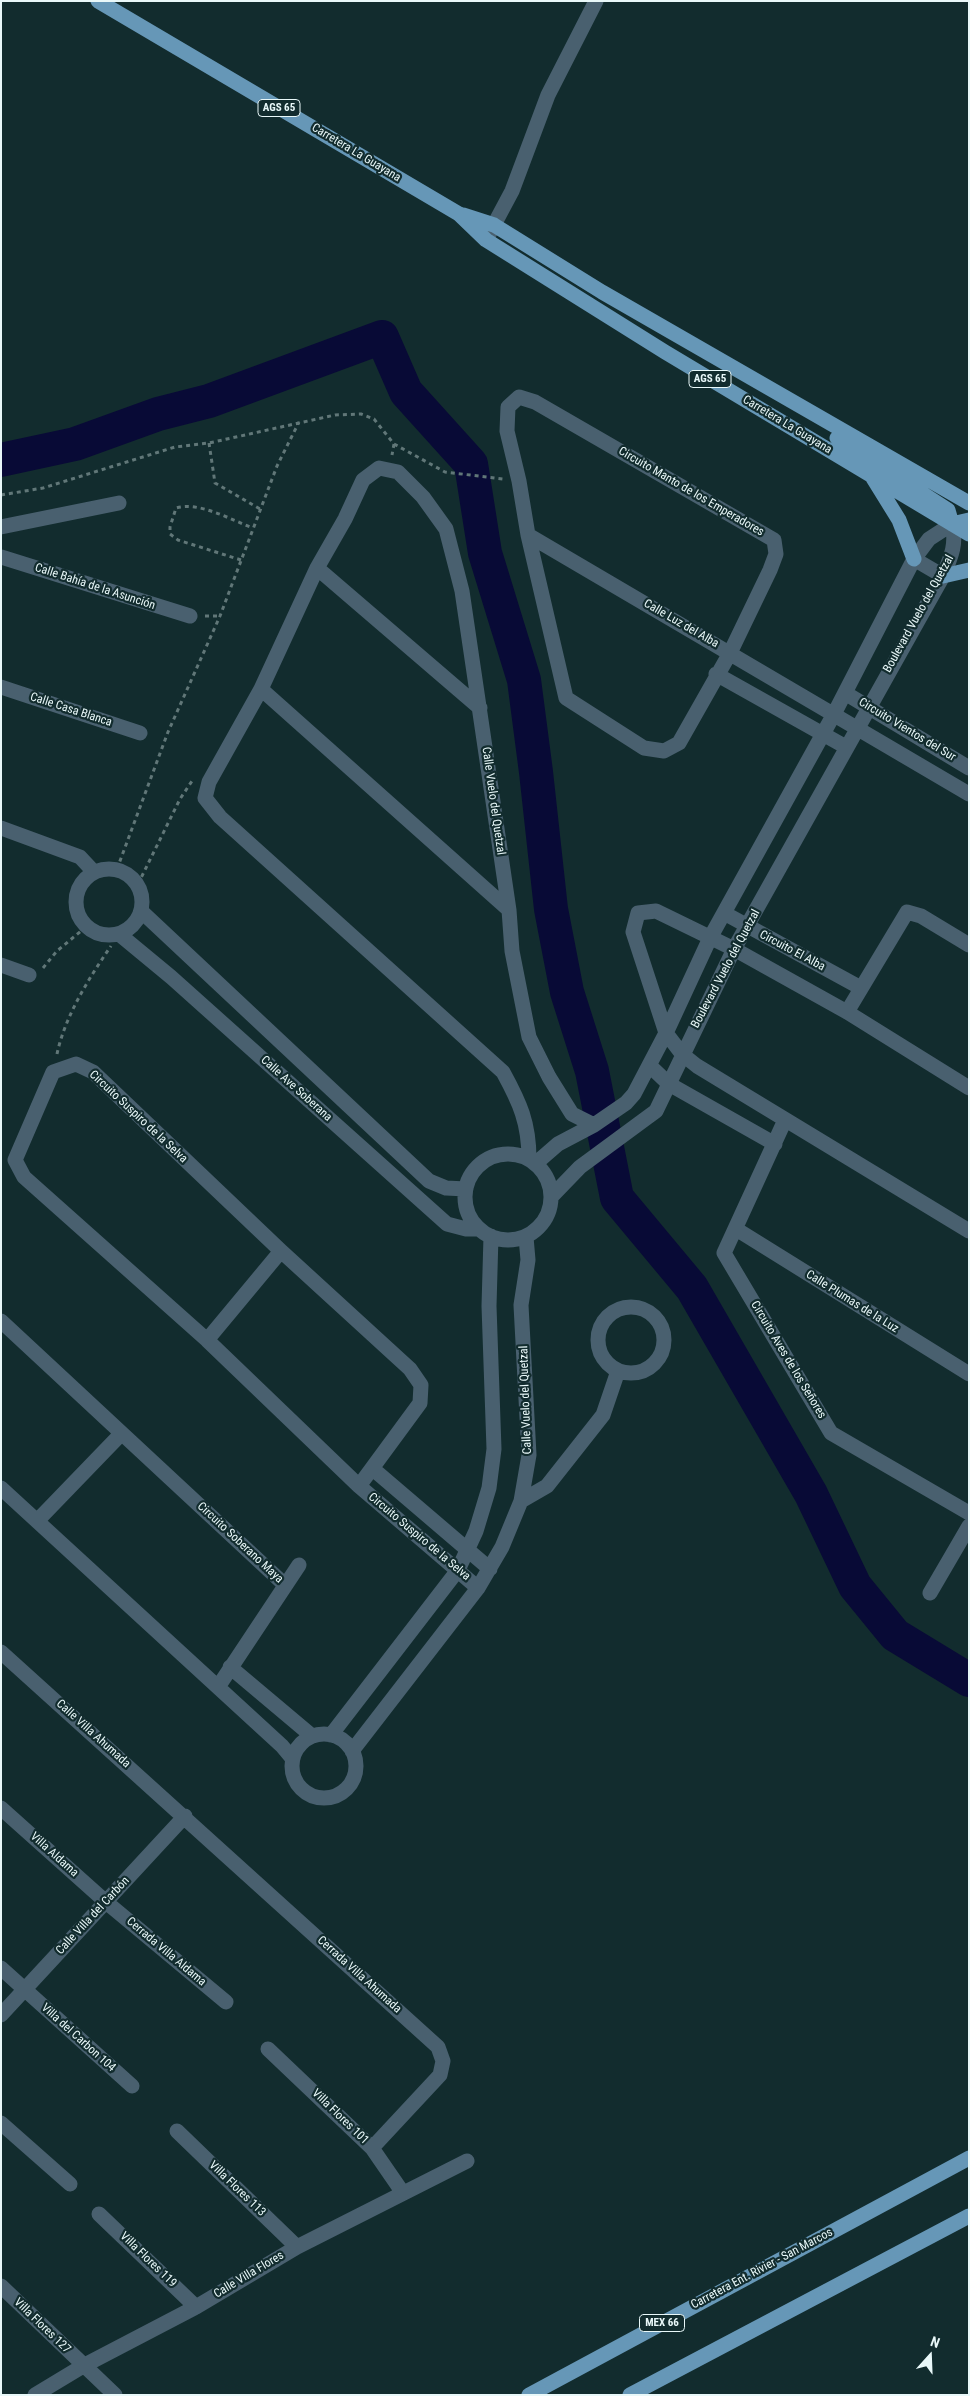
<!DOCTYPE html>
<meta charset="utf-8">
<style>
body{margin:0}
#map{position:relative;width:970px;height:2396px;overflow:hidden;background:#122c2e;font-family:"Roboto Condensed",sans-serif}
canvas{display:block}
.frame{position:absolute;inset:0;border:2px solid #e9f8f9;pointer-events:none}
.north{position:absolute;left:905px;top:2331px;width:50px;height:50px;-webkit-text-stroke:4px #122c2e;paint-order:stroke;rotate:20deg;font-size:14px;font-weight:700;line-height:20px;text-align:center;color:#e9f8f9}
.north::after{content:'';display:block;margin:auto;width:18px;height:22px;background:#e9f8f9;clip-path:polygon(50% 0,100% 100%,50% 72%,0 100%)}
</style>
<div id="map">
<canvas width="970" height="2396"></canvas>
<div class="frame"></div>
<div class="north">N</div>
</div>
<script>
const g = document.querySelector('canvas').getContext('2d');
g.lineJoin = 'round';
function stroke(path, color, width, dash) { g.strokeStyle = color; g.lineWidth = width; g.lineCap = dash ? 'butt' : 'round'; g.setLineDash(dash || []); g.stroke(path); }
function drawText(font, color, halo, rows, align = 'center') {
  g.font = font + ' "Roboto Condensed",sans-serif'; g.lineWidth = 4.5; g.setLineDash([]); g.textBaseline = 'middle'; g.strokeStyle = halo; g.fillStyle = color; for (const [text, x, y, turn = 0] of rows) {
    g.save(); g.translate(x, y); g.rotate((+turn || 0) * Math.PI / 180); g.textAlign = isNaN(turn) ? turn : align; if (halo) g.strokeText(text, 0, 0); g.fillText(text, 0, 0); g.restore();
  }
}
stroke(new Path2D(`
 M 1,460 L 75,444 L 158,414 L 209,401 L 382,337 L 406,392 L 471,464 L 485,553 L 524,680 L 536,772 L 551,909 L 567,992 L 592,1071 L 617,1198 L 692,1288 L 811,1494 L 855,1586 L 895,1635 L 969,1680`), '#080a36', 34);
stroke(new Path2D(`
 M 209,443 L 215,483 L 260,509
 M 394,444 L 445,472 L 503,479
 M 1,495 L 43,488 L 175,447 L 209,443 L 335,415 L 361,414 L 374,419 L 394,444 L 392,455
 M 241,560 L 178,540 L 170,534 L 170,527 L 176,508 C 199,501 231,520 253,528
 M 205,616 L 220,616
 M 117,869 L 168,732 L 220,616 L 277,466 L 299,422
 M 138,884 L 180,799 L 192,781
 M 43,968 L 57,951 L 81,931 L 95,932
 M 57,1054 C 65,1016 89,978 111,946`), '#617778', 3, [4, 4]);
stroke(new Path2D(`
 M 488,236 L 512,191 L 548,95 L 596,1
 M 519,397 L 535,402 L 774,540 L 776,554 L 770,570 L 730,653 L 679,743 L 664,751 L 644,748 L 566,698 L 528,535 L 519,481 L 507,431 L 508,407 Z
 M 1,527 L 119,503
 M 528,535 L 969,794
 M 1,557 L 190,616
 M 914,559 L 943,576
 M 317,568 L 480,708
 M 716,674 L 846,747
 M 1,687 L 140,733
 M 261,689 L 509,910
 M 845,693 L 969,768
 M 1,828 L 80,857 L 94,872
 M76 902a33 33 0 1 1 66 0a33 33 0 1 1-66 0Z
 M 141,911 L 429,1181 L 446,1188 L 466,1189
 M 724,913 L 861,988
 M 119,934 L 171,977 L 447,1224 L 466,1229 L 479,1229
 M 1,965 L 29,975
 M 847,1012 L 907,912 L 921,916 L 969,945
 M 650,1066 L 669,1084 L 775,1144
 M 969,1088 L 847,1012 L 734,949 L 656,911 L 638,913 L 633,932 L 666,1033 L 682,1054 L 697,1066 L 969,1231
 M 785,1120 L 724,1253 L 831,1433 L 969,1513
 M465 1197a43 43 0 1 1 86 0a43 43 0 1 1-86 0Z
 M 529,1159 C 529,1123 520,1103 503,1072 L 220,817 L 205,798 L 209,782 L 261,689 L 317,568 L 345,519 L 363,480 L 379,468 L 398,472 L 423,497 L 446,529 L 462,591 L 509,910 L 512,951 L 529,1037 L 549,1077 L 572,1114 L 594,1125
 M 535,1164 L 558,1144 L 594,1125 L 626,1103 L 634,1094 L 666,1033 L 710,938 L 834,714 L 914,559 L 929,539 L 952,524 C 957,544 951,557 943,576 L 734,949 L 656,1111 L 580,1167 L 552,1196
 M 736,1229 L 969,1374
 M598 1340a33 33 0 1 1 66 0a33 33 0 1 1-66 0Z
 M 1,1321 L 285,1585
 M 207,1340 L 281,1251
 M 373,1469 L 490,1569
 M 359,1486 L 420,1403 L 421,1385 L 410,1369 L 281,1251 L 93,1072 L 76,1064 L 53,1072 L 15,1160 L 24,1177 L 207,1340 L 359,1486 L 478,1588
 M 1,1488 L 282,1746 L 292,1758
 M 521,1501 L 547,1486 L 603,1415 L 618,1371
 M 37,1521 L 121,1434
 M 930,1593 L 969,1526
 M 1,1652 L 438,2047 L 443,2061 L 440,2075 L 372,2148
 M 230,1667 L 312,1736
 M 218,1687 L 299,1565
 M292 1766a32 32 0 1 1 64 0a32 32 0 1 1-64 0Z
 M 331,1735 L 458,1570 L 476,1531 L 489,1488 L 494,1449 L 489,1306 L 491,1236
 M 352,1751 L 478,1588 L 502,1547 L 521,1501 L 529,1455 L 521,1305 L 528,1260 L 526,1237
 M 1,1808 L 106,1902 L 226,2002
 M 1,1968 L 132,2086
 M 1,2015 L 185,1816
 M 268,2049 L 372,2148 L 403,2193
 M 1,2123 L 70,2184
 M 177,2131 L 297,2247
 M 99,2214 L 196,2307
 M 1,2286 L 115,2395
 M 35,2395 L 83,2366 L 196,2307 L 297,2247 L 467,2161`), '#49606f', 15);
stroke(new Path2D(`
 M 98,1 L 459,214 L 486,240 L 665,352 L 969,534
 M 463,215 L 494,225 L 602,292 L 969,503
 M 837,438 L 948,510 L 952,524 L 969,520
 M 873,478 L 899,520 L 914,559
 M 943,576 L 969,570
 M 529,2395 L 969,2158
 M 630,2395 L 969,2216`), '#6697b7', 15);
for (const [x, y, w] of [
 [279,108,42],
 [710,379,42],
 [662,2323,45]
]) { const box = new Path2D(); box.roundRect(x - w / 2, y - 8.5, w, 17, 4); g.fillStyle = '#122c2e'; g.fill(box); stroke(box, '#e9f8f9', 1); }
drawText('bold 11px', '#e9f8f9', null, [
 ["AGS 65",279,108],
 ["AGS 65",710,379],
 ["MEX 66",662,2323]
]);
drawText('12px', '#e9f8f9', '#122c2e', [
 ["Carretera La Guayana",356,153,31],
 ["Carretera La Guayana",787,425,31],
 ["Circuito Manto de los Emperadores",691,492,30],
 ["Calle Bahía de la Asunción",95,587,18],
 ["Boulevard Vuelo del Quetzal",919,614,-61],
 ["Calle Luz del Alba",681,624,30],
 ["Calle Casa Blanca",71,710,18],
 ["Circuito Vientos del Sur",907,730,31],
 ["Calle Vuelo del Quetzal",493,801,82],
 ["Circuito El Alba",792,951,28],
 ["Boulevard Vuelo del Quetzal",726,969,-62],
 ["Calle Ave Soberana",296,1089,42],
 ["Circuito Suspiro de la Selva",138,1117,43],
 ["Calle Plumas de la Luz",852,1302,32],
 ["Circuito Aves de los Señores",788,1360,59],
 ["Calle Vuelo del Quetzal",526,1400,-92],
 ["Circuito Suspiro de la Selva",419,1537,40],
 ["Circuito Soberano Maya",240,1543,43],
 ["Calle Villa Ahumada",93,1734,42],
 ["Villa Aldama",54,1855,42],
 ["Calle Villa del Carbón",93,1916,-47],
 ["Cerrada Villa Aldama",166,1952,40],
 ["Cerrada Villa Ahumada",359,1975,42],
 ["Villa del Carbon 104",78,2038,42],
 ["Villa Flores 101",340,2117,44],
 ["Villa Flores 113",237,2189,44],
 ["Villa Flores 119",148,2260,44],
 ["Carretera Ent. Rivier - San Marcos",762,2269,-28],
 ["Calle Villa Flores",249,2275,-31],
 ["Villa Flores 127",42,2326,44]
]);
</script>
